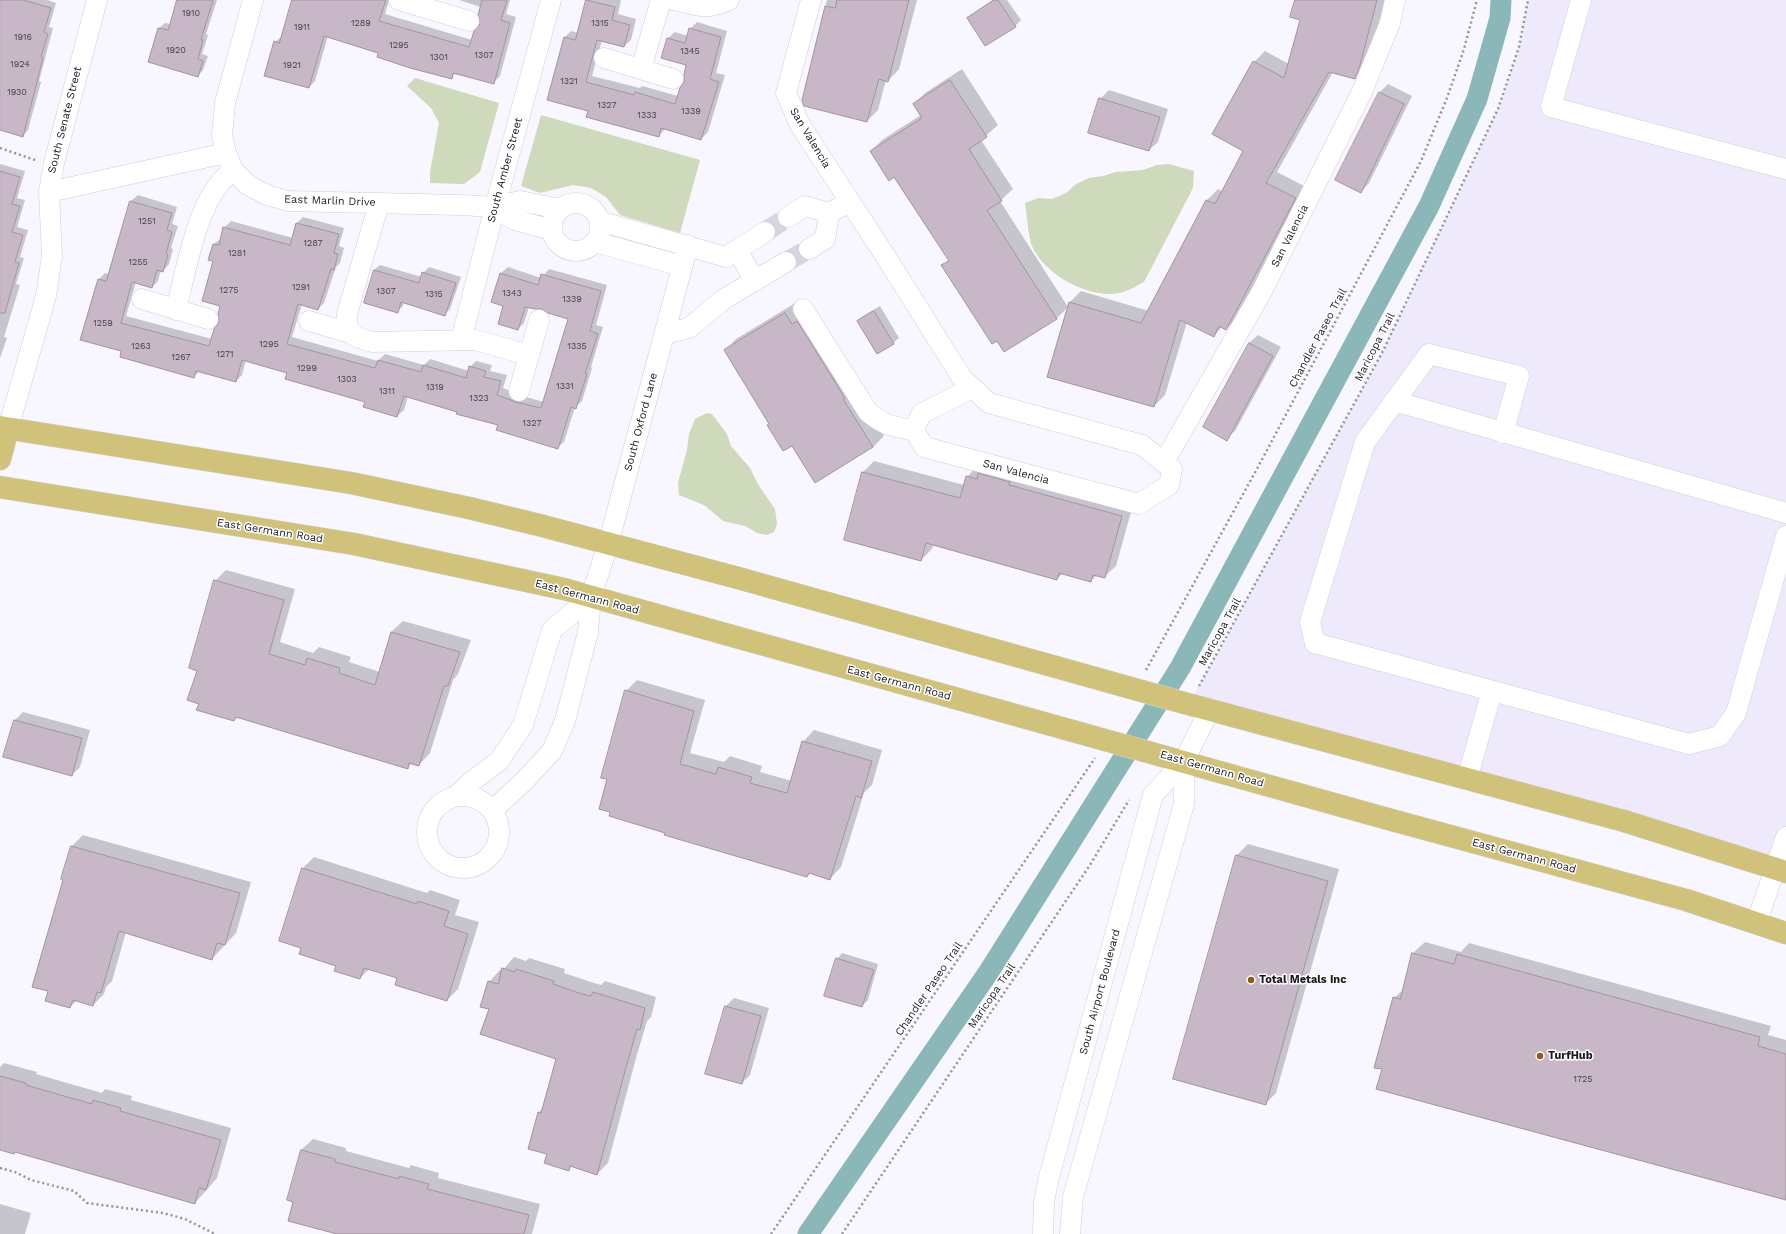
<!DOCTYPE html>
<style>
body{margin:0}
canvas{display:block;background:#f8f6fe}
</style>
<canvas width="1786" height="1234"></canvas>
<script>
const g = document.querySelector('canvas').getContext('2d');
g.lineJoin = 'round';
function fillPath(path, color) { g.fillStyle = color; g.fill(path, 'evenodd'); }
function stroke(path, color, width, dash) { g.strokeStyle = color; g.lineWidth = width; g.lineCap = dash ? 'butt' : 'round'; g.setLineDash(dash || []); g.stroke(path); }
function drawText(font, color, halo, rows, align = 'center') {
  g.font = font + ' "Work Sans",sans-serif'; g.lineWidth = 3; g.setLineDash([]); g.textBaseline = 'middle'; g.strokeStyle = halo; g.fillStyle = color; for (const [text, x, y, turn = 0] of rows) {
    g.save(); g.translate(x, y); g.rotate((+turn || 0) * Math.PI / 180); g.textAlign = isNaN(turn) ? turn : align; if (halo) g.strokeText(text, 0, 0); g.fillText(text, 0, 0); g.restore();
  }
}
fillPath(new Path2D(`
 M 1528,0 L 1786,0 L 1786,872 L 1188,704 L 1208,670 L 1383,351 L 1498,109 L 1519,47 Z`), '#eeeafb');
fillPath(new Path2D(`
 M 415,78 L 499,103 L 480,172 L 464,184 L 430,183 L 430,172 L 439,123 L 431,108 L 407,86 Z
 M 541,115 L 700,160 L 680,233 L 620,215 L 606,197 L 591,188 L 573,185 L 540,193 L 521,186 Z
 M 1169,164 L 1194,171 L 1193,188 L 1144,282 C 1135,287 1128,291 1119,293 C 1088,299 1044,274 1032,246 C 1028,236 1027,214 1025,203 L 1038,198 L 1052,199 L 1066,193 L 1076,184 L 1089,178 L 1103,176 L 1116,172 L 1143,170 L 1157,165 Z
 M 707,413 L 712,414 L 727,434 L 731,446 L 750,468 L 759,486 L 775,509 L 777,524 L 774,532 L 767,535 L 757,533 L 745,526 L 723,521 L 704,505 L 679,495 L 678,483 L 687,450 L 689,434 L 695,419 Z`), '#cedabb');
fillPath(new Path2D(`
 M 0,0 L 47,0 L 56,3 L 49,27 L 53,28 L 39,81 L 41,82 L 28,130 L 23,136 L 0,129 Z
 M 179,0 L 217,0 L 206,34 L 208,35 L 202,54 L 208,56 L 203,70 L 198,76 L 149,61 L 159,28 L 165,23 L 171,24 Z
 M 295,0 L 389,0 L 385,14 L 472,40 L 481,24 L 481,7 L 459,0 L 510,0 L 506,14 L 516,17 L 500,76 L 493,83 L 457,72 L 452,77 L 328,36 L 315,81 L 309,87 L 275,42 L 282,36 Z
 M 587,0 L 621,0 L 618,14 L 636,19 L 631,40 L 624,46 L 602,40 L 592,76 L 640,88 L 642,86 L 678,96 L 685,82 L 688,65 L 668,38 L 675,32 L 688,36 L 690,29 L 697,22 L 727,31 L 716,73 L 725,75 L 708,132 L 701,139 L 665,129 L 659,136 L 589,110 L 564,38 L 571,31 L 578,33 Z
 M 827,0 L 917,0 L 899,69 L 888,81 L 886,80 L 878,110 L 867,121 L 803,100 Z
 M 993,0 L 1007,0 L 1021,20 L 1015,26 L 986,45 L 968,18 Z
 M 1296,0 L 1385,0 L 1371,53 L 1366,67 L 1354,78 L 1333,72 L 1277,172 L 1306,187 L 1237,318 L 1226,329 L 1222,327 L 1213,336 L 1187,322 L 1165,395 L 1154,406 L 1048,376 L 1070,302 L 1081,291 L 1149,311 L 1207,200 L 1218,189 L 1223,192 L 1244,151 L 1254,62 L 1265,51 L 1289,64 L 1301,19 Z
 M 962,69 L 998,125 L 981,140 L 1013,189 L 1000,201 L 1068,307 L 1056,319 L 943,266 L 949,259 L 895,176 L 871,151 L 882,140 L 921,115 L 914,104 L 925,93 Z
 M 1388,84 L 1412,96 L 1369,183 L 1361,192 L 1380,92 Z
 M 1109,90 L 1168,109 L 1158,142 L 1149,150 L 1100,99 Z
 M 0,164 L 25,171 L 17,198 L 25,200 L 17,227 L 28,230 L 20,257 L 24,258 L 16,284 L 20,285 L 4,337 L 7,338 L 0,358 Z
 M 138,195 L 177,207 L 172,224 L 178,226 L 171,248 L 173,249 L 169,264 L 163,271 L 161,270 L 158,281 L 152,287 L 136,282 L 126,316 L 212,339 L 220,322 L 221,305 L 214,261 L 214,244 L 222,238 L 224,228 L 231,221 L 293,238 L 297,223 L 303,217 L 344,228 L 339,246 L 344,248 L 340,263 L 336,267 L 324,303 L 318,309 L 302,304 L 292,337 L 378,361 L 385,354 L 424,365 L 430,359 L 469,371 L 470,367 L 476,361 L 492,365 L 490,371 L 507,375 L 503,388 L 522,396 L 544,402 L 570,318 L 542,308 L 529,307 L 524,323 L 518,329 L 504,305 L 493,302 L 501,273 L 508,267 L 541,278 L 549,269 L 607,285 L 596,325 L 603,327 L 591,367 L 592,368 L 582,401 L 575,407 L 564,442 L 557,448 L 499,425 L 408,396 L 404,410 L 397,416 L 366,401 L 288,373 L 246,360 L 242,375 L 236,381 L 200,371 L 193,377 L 122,351 L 99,279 L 105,273 L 109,274 L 131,201 Z
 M 380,265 L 422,277 L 423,273 L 429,267 L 461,277 L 450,309 L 445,314 L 404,302 L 403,306 L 397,312 L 374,270 Z
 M 797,302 L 884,436 L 873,447 L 815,482 L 792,445 L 770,423 L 725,351 L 736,339 Z
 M 880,306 L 899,338 L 893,343 L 858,321 L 863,316 Z
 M 1258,335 L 1281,347 L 1235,431 L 1226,439 L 1249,343 Z
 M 874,461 L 964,485 L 967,477 L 978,465 L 1133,505 L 1116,566 L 1104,577 L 1097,575 L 1091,581 L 1063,573 L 1057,579 L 934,544 L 932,549 L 921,560 L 863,472 Z
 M 226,570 L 295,589 L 280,642 L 313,653 L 319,647 L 351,657 L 349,662 L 380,672 L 391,632 L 403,621 L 471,640 L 458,674 L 453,680 L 430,753 L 419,765 L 412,763 L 407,768 L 237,717 L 234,720 L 200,703 L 198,670 L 215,581 Z
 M 637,680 L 705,700 L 690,753 L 724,762 L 730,756 L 762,766 L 760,772 L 792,781 L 803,742 L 814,730 L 882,750 L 872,785 L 864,793 L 841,867 L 830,879 L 810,873 L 807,876 L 666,832 L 611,811 L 609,779 L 626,691 Z
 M 23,712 L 90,730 L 80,767 L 72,775 L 5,757 L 15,720 Z
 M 83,835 L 251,882 L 236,933 L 212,959 L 126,932 L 112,981 L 106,987 L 104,994 L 93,1005 L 77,1000 L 70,1007 L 49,991 L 65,879 L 63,878 L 72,846 Z
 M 1248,844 L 1339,869 L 1276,1093 L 1265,1104 L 1237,855 Z
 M 314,857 L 427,893 L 430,890 L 460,900 L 455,915 L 479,922 L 458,989 L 447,1000 L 398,978 L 369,969 L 360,978 L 302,947 L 303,868 Z
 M 1425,942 L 1461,952 L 1469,943 L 1771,1026 L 1768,1035 L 1786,1040 L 1786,1199 L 1383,1069 L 1394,998 L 1404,989 L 1413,953 Z
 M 842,953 L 878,964 L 868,1000 L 862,1006 L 837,959 Z
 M 514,957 L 526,961 L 529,958 L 565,969 L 564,973 L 594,983 L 601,985 L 605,981 L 656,997 L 651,1017 L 647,1021 L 636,1058 L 608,1163 L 597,1174 L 572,1166 L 568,1170 L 548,1154 L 529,1148 L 539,1112 L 543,1108 L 558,1058 L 490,1009 L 489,982 L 500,970 L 502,971 Z
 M 734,998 L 769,1008 L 750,1075 L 742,1083 L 726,1006 Z
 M 4,1063 L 37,1072 L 36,1074 L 102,1093 L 105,1089 L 132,1096 L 131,1100 L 231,1128 L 217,1178 L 195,1203 L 16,1151 L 14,1153 L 0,1149 L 0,1067 Z
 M 313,1139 L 346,1148 L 346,1151 L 409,1168 L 411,1165 L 439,1173 L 438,1178 L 540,1204 L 532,1234 L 341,1234 L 294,1201 L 301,1150 Z
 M 0,1204 L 31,1213 L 25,1234 L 0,1234 Z`), '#0003');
stroke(new Path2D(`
 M 808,1234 L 988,973 L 1180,668 L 1429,206 L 1477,99 L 1500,18 L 1501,0`), '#8bb7b8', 21);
const building = new Path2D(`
 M 0,0 L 23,0 L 51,8 L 44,32 L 48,34 L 41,57 L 43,58 L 23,137 L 0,130 Z
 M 177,0 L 213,0 L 201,40 L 203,40 L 198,59 L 203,61 L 198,77 L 148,62 L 158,28 L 168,30 Z
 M 292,0 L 386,0 L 379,21 L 469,47 L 474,31 L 480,24 L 478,15 L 482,0 L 507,0 L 501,20 L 510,23 L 494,84 L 453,73 L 452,79 L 410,68 L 377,57 L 378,53 L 324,36 L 309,88 L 264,76 L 274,41 L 279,43 Z
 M 586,0 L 615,7 L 612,20 L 630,25 L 624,47 L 597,40 L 586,82 L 634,95 L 635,92 L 675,104 L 680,88 L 684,82 L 684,75 L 686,65 L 661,58 L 667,38 L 685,43 L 689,28 L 721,37 L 710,79 L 719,82 L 701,140 L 661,128 L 659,137 L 586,117 L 588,111 L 547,100 L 564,37 L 575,40 Z
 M 837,0 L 909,0 L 888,82 L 879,79 L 867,122 L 804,106 L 802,100 L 825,6 L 835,8 Z
 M 994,0 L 998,0 L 1016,27 L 985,46 L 967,18 Z
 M 1295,0 L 1377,0 L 1360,65 L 1355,79 L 1329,72 L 1266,183 L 1296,198 L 1226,330 L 1219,326 L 1214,337 L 1180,320 L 1154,407 L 1047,377 L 1069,302 L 1141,323 L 1206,200 L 1215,204 L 1243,151 L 1212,134 L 1253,61 L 1284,78 L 1300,20 L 1290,17 Z
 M 950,80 L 987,137 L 969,149 L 1002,201 L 987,210 L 1057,319 L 1004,352 L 997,341 L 992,344 L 941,265 L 949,261 L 894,177 L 889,181 L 870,151 L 922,118 L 913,104 Z
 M 1379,92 L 1404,104 L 1361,193 L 1335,180 Z
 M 1099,98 L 1160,117 L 1149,151 L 1088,133 Z
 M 0,171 L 20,177 L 12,204 L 20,206 L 12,232 L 23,235 L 15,262 L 19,263 L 5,313 L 0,313 Z
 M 130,201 L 172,213 L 167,230 L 172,232 L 166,254 L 168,255 L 163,272 L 157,270 L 152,288 L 132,282 L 121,323 L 209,346 L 214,329 L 219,322 L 218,314 L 220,306 L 202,301 L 213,261 L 208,260 L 213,244 L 219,245 L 223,227 L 290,245 L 296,223 L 339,234 L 334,253 L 338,254 L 334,270 L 331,269 L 318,310 L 298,304 L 287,344 L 375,368 L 378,360 L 421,372 L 423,365 L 466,378 L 469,366 L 486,371 L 484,377 L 501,381 L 497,395 L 516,402 L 541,408 L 568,319 L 548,313 L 542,309 L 535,309 L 525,307 L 518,330 L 498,324 L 503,306 L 491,302 L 500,273 L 538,285 L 541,274 L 601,291 L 590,331 L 598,334 L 585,374 L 587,374 L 576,409 L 571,407 L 558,449 L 496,430 L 498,425 L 456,414 L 457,412 L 404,396 L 397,417 L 363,407 L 365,402 L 285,379 L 287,373 L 242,360 L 236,382 L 196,371 L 194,378 L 120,357 L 121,351 L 80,340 L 98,279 L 106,281 Z
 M 374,270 L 419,283 L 422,272 L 456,283 L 445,316 L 401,302 L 398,313 L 364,303 Z
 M 874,311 L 894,344 L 877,354 L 857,321 Z
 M 785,313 L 792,324 L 797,321 L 845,398 L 843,399 L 873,447 L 815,483 L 792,446 L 783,451 L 767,425 L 769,424 L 724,350 Z
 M 1249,343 L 1273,356 L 1227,441 L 1203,427 Z
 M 862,472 L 960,498 L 966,476 L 977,479 L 978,473 L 1010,482 L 1009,485 L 1122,516 L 1105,578 L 1093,575 L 1091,582 L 1059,573 L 1057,580 L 926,543 L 921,561 L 844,540 Z
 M 214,580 L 284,600 L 269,654 L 305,665 L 307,658 L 340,668 L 339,673 L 375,685 L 391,632 L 460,652 L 448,686 L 444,686 L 419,766 L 409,763 L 408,769 L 236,717 L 234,721 L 196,710 L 199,704 L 187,700 L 197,671 L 189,668 Z
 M 625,690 L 694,711 L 680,764 L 716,774 L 718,767 L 752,777 L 750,783 L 787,793 L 802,741 L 872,761 L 861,798 L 856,796 L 830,880 L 809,873 L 807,877 L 664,835 L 665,833 L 609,816 L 610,812 L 599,809 L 607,779 L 601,778 Z
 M 14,720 L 82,738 L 72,776 L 3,757 Z
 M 71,846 L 240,893 L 225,945 L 217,943 L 212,960 L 119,931 L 101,993 L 97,992 L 93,1006 L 73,1000 L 70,1008 L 45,1001 L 48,991 L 32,987 L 63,880 L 61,879 Z
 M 1236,855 L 1328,881 L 1266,1105 L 1173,1079 Z
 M 302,868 L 417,904 L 418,901 L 449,911 L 444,926 L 468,934 L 447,1001 L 395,985 L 397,978 L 364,968 L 360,979 L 334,971 L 336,966 L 299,954 L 301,948 L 279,941 Z
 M 1412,953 L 1454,964 L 1457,954 L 1760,1037 L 1758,1046 L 1786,1054 L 1786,1200 L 1376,1089 L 1382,1069 L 1374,1068 L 1393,997 L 1400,999 Z
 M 836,958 L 874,970 L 862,1007 L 824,996 Z
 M 502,968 L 515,972 L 516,969 L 554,981 L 553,984 L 582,994 L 591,996 L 593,992 L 645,1008 L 640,1030 L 637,1029 L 625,1071 L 597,1175 L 570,1166 L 569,1171 L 544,1163 L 547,1154 L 528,1149 L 538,1112 L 541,1113 L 556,1059 L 480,1034 L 489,1009 L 480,1007 L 488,981 L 498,984 Z
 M 725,1006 L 761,1016 L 742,1084 L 705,1074 Z
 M 0,1076 L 26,1083 L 26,1085 L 92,1104 L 93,1100 L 121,1108 L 120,1111 L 221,1140 L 206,1190 L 199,1188 L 195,1204 L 15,1152 L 14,1154 L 0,1150 Z
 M 301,1150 L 335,1159 L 335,1162 L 399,1179 L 399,1176 L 429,1184 L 427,1189 L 529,1215 L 524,1234 L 337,1234 L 288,1221 L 293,1202 L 287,1200 Z`);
fillPath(building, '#c8b7c6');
stroke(building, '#a392a1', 1);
stroke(new Path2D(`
 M 765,232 L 788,217
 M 786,262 L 809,249`), '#d7d5dd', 20, [20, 10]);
const minor = new Path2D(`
 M 253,0 L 225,103 L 222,135 L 226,153 L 233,170 L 248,185 L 267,195 L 288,201 L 460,205 L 495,207 L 520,201 L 560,209
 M 399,0 L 469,21
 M 673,0 C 697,5 706,11 729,0
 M 811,0 L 786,93 L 800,125 L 886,257 L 962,378 L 989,403 L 1142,445 L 1172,469 L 1169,485 L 1139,504 L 924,447 L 914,430 L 921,414 L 972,388
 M 1581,0 L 1551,107 L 1786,169
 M 604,58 L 673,79
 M 641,69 L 661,0
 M 49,192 L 226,153
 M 379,203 L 347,314 C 345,334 355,338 373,342 L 475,340 L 529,355
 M552 227a24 24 0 1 1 48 0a24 24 0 1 1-48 0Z
 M 495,207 L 515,220 L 552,230
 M 788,217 L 805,206 L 829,213 L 850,202
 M 599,221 L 726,257 L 765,232
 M 595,242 L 682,266
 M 809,249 L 825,239 L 829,213
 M 737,250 L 755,281
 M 142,299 L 208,319
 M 803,309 L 868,412 C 885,426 893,427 914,430
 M 176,310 C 185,274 196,211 220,183 C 224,178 229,174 233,170
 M 309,321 L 350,333
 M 664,334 L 689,328 L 724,299 L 786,262
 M 461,340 L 495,207 L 551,0
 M 519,391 L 539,320
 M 1394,401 L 1786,513
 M 8,429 L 46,296 L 52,256 L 49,192 L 54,163 L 97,0
 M 1503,433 L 1519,376 L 1429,354 L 1365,442 L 1310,622 L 1315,643 L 1689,744 L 1720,736 L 1736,713 L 1786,536
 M 1164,462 L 1261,293 L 1361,94 L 1390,23 L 1395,0
 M 1467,779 L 1492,691
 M427 832a36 36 0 1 1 72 0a36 36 0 1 1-72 0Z
 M 455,797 L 471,782 L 499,761 L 523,725 L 552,630 L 591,597
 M 492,811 L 525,780 L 552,751 L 565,721 L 588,632 L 591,597 L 608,545 L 688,245
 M 1756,924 L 1786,837
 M 1043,1234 L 1044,1202 L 1049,1177 L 1153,795 L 1184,761 L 1210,709
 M 1070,1234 L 1073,1197 L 1184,804 L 1184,761`);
const major = new Path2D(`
 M 0,427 L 351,483 L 469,508 L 539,525 L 738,578 L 1188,704 L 1624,821 L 1786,872
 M 0,459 L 8,429
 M 0,487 L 354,544 L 564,589 L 1388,819 L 1686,900 L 1786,933`);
stroke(minor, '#d1cbe0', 21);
stroke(major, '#d6d6d7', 23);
stroke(new Path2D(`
 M 0,148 L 35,160
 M 1146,670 L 1258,467 L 1421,161 L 1447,98 L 1464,49 L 1477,0
 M 1199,686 L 1383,351 L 1498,109 L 1519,47 L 1528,0
 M 0,1168 L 15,1172 L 31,1180 L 74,1191 L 87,1203 L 163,1213 L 185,1219 L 215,1234
 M 771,1234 L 1095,758
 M 842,1234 L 1090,865 L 1129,800`), '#95939a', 2.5, [2, 3]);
stroke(minor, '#fff', 20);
stroke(major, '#d0c27a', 22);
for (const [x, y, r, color] of [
 [1251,980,4,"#915c11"],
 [1540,1056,4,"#915c11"]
]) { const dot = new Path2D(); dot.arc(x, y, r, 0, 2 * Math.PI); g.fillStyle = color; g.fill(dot); stroke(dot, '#fff', 1.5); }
drawText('9px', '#46404a', null, [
 ["1910",191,13],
 ["1289",361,23],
 ["1315",600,23],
 ["1911",302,27],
 ["1916",23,37],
 ["1295",399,45],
 ["1920",176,50],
 ["1345",690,51],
 ["1307",484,55],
 ["1301",439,57],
 ["1924",20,64],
 ["1921",292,65],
 ["1321",569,81],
 ["1930",17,92],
 ["1327",607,105],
 ["1339",691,111],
 ["1333",647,115],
 ["1251",147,221],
 ["1287",313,243],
 ["1281",237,253],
 ["1255",138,262],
 ["1291",301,287],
 ["1275",229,290],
 ["1307",386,291],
 ["1343",512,293],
 ["1315",434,294],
 ["1339",572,299],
 ["1259",103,323],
 ["1295",269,344],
 ["1263",141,346],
 ["1335",577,346],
 ["1271",225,354],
 ["1267",181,357],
 ["1299",307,368],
 ["1303",347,379],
 ["1331",565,386],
 ["1319",435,387],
 ["1311",387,391],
 ["1323",479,398],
 ["1327",532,423],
 ["1725",1583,1079]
]);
drawText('11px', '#1b1920', '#fff', [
 ["South Senate Street",65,120,-76],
 ["San Valencia",810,138,59],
 ["South Amber Street",505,170,-75],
 ["East Marlin Drive",330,201,2],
 ["San Valencia",1290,236,-63],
 ["Chandler Paseo Trail",1318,338,-62],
 ["Maricopa Trail",1375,347,-63],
 ["South Oxford Lane",641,422,-75],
 ["San Valencia",1016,472,15],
 ["East Germann Road",270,531,9],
 ["East Germann Road",587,597,15],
 ["Maricopa Trail",1220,632,-61],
 ["East Germann Road",899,683,15],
 ["East Germann Road",1212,769,16],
 ["East Germann Road",1524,856,15],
 ["Chandler Paseo Trail",929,989,-56],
 ["South Airport Boulevard",1100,992,-75],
 ["Maricopa Trail",992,996,-56]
]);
drawText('bold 11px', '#1b1920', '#fff', [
 ["Total Metals Inc",1259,980],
 ["TurfHub",1548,1056]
], 'left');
</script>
